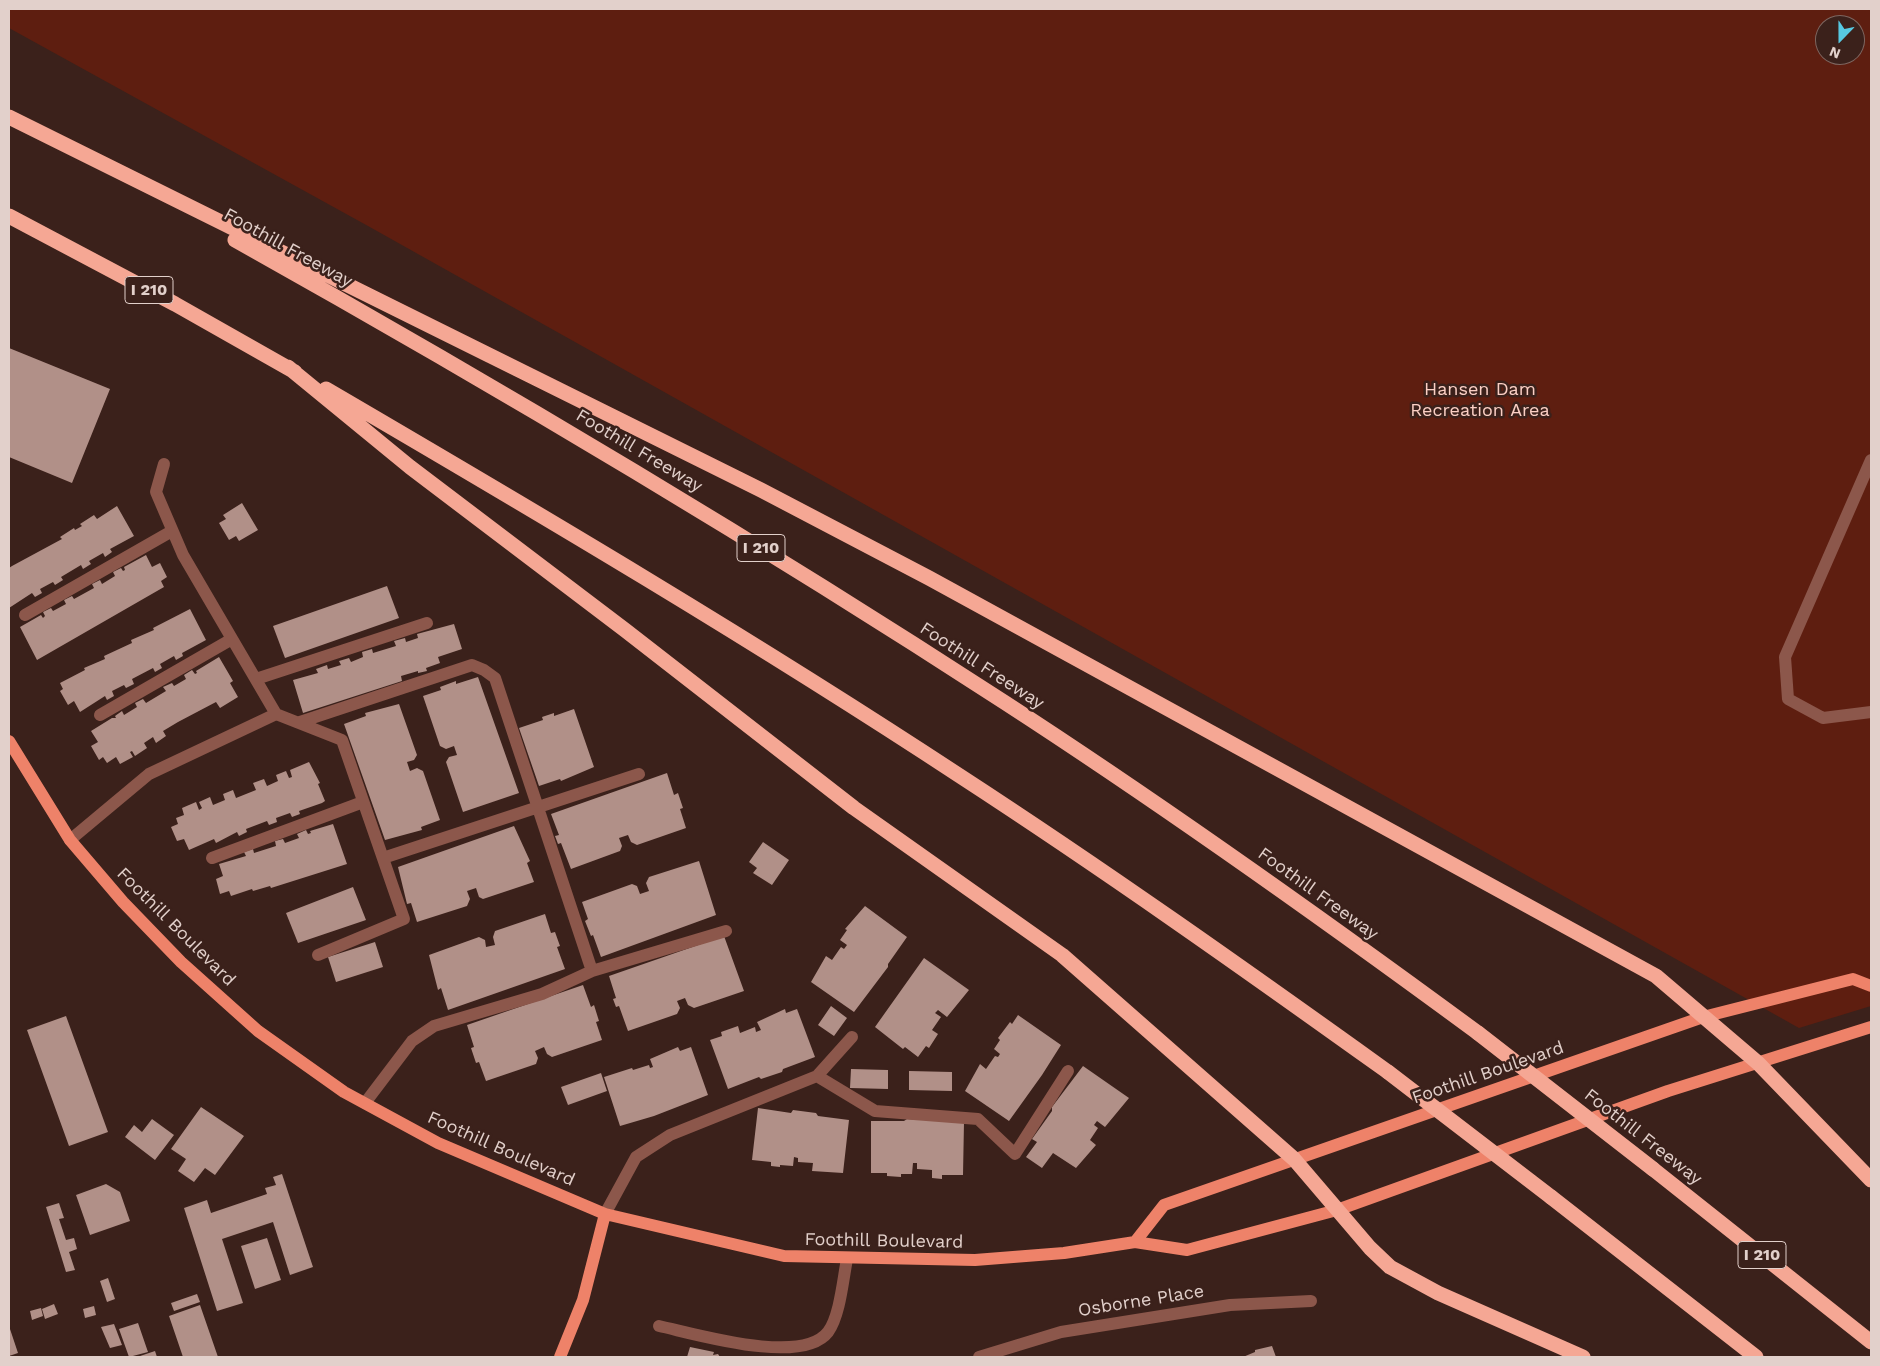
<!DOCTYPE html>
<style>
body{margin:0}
#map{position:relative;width:1880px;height:1366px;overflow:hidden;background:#3b211b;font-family:"Work Sans",sans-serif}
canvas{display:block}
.frame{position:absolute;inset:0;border:10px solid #e2d0cb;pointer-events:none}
.north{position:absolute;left:1815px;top:15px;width:50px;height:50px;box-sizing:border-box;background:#3b211b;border:1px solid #7e6761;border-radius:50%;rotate:202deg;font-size:14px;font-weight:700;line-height:20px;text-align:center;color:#e2d0cb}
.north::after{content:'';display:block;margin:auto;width:18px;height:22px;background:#57c9e2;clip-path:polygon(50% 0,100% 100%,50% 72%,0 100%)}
</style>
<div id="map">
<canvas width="1880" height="1366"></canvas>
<div class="frame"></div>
<div class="north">N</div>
</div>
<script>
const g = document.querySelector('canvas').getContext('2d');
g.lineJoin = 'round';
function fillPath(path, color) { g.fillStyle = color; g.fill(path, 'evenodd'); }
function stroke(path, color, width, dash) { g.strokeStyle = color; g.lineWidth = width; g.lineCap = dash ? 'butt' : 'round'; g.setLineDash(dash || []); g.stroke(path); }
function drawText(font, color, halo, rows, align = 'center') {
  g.font = font + ' "Work Sans",sans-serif'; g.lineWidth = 5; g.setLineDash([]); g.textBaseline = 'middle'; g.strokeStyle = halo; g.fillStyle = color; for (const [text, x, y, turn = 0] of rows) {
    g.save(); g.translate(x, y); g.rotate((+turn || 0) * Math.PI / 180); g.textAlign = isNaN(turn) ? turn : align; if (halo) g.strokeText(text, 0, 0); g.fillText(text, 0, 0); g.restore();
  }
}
fillPath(new Path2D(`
 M 9,9 L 1871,9 L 1871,1006 L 1799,1028 L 368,226 L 9,28 ZM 1825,25 L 1855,25 L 1855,55 L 1825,55 Z`), '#5e1e10');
fillPath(new Path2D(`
 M 9,348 L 110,389 L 72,483 L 9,457 Z
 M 242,503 L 258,530 L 239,541 L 236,536 L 229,540 L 219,523 L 226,519 L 223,515 Z
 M 117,506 L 134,536 L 110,549 L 112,552 L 105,557 L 103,553 L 89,561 L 91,564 L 83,569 L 81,565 L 61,577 L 63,580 L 55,585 L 53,582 L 40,589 L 42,593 L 35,597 L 32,593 L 9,608 L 9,568 L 12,566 L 62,539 L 60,537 L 74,528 L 75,530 L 82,526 L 80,524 L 94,515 L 97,519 Z
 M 146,555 L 152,567 L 160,563 L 167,577 L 161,581 L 164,587 L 37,660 L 20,627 L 41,615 L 43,618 L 45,616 L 43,612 L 51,608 L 53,611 L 66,604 L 64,600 L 72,596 L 74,599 L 94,588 L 92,584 L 100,580 L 102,584 L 115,576 L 113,572 L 121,568 L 123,571 L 125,570 L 124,567 Z
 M 387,586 L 399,618 L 285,658 L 273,626 Z
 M 190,609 L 206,640 L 182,653 L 183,656 L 176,660 L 174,656 L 160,664 L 162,668 L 155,672 L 153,668 L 132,679 L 134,684 L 126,688 L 124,685 L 112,691 L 114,696 L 107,700 L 105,696 L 80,712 L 74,701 L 68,705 L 60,691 L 63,689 L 60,683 L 85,670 L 84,668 L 105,659 L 104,656 L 132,643 L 131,640 L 154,630 L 153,628 Z
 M 454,624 L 462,649 L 438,657 L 440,663 L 426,668 L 427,671 L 418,673 L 418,671 L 401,676 L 402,681 L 303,713 L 293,680 L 318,673 L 316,669 L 327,665 L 328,669 L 341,665 L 339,661 L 349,658 L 351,662 L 363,657 L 362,652 L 372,649 L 373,653 L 396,646 L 394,641 L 405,638 L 406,642 L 418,638 L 417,634 Z
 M 219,657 L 233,681 L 230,683 L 238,697 L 220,708 L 216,702 L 178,722 L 163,731 L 166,736 L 156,743 L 153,737 L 144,743 L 147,748 L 135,756 L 132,751 L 130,752 L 133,757 L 120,764 L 116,757 L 107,763 L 103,757 L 99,760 L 91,746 L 98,742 L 91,731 L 112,718 L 116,718 L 115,716 L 122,711 L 124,715 L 137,707 L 135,703 L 143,699 L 146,703 L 166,691 L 163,687 L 172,683 L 174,686 L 186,679 L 184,675 L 192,670 L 195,674 L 197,673 L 196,671 Z
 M 478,677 L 519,793 L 463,812 L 446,762 L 449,757 L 457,755 L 454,746 L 446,749 L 440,746 L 423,696 L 441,690 L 440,687 L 456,681 L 456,684 Z
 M 399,704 L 417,755 L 414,760 L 407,762 L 410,771 L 417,768 L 423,771 L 440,820 L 421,827 L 422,830 L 385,840 L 344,724 L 366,716 L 365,713 Z
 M 574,709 L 594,767 L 561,781 L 560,779 L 539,786 L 519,728 L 543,720 L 542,717 L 554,713 L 554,716 Z
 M 309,762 L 320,783 L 318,784 L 325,801 L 322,803 L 299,811 L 300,814 L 292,817 L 290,813 L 276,818 L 277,822 L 269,825 L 267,821 L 246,829 L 247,832 L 239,836 L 237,832 L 216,843 L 214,839 L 189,850 L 184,839 L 177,841 L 171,827 L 178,824 L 176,818 L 184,815 L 182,808 L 196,802 L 199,810 L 202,808 L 199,802 L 210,797 L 213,805 L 225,800 L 223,794 L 233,790 L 236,798 L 256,790 L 253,783 L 264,779 L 267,786 L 278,781 L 276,775 L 286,771 L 289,778 L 292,777 L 290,770 Z
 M 667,773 L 674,795 L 678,793 L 683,808 L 680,809 L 686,828 L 637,845 L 631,842 L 628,835 L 619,838 L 622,846 L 620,851 L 571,869 L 561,843 L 558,844 L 555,836 L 559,835 L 551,814 Z
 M 333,824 L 347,864 L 271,888 L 270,886 L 253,891 L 252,889 L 231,896 L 229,891 L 220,894 L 216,879 L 223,876 L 219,864 L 246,856 L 244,852 L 253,849 L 254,853 L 276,846 L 275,841 L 283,839 L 285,843 L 299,838 L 297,834 L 306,830 L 308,834 L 311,833 L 310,831 Z
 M 514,826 L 530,861 L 527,863 L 534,882 L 483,899 L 479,897 L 476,888 L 467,891 L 470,899 L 467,906 L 417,922 L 411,903 L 407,904 L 398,867 Z
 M 763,842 L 789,860 L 772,885 L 753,873 L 757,868 L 749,862 Z
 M 699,861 L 716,915 L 601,957 L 593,935 L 591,936 L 585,921 L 588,919 L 582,902 L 632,884 L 637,886 L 640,894 L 649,891 L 646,883 L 649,877 Z
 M 353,887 L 366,920 L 298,943 L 286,913 Z
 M 865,906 L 907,937 L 888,964 L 888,967 L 854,1012 L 811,982 L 826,956 L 832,960 L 841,947 L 844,949 L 847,945 L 840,940 L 847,930 L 845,929 Z
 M 545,914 L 551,933 L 555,932 L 560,946 L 557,947 L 565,969 L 448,1010 L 441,988 L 438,990 L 429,955 L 479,937 L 485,940 L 486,947 L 495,945 L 493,937 L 495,931 Z
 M 724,936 L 744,991 L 694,1008 L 688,1005 L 685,998 L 677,1001 L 680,1008 L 677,1014 L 628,1031 L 619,1006 L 616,1007 L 613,999 L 616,998 L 609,976 Z
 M 375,942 L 383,967 L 336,982 L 328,957 Z
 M 924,958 L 969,990 L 947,1017 L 938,1010 L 935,1013 L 941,1017 L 932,1030 L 938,1034 L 929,1048 L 926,1046 L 918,1057 L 905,1047 L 903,1049 L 875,1027 Z
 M 583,985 L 591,1007 L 594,1005 L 599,1021 L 596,1022 L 602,1040 L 552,1057 L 547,1054 L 544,1047 L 535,1051 L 538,1058 L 536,1064 L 486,1081 L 479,1062 L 476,1063 L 471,1048 L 474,1047 L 467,1025 Z
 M 831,1006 L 847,1018 L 834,1036 L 818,1025 Z
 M 785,1009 L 786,1013 L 797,1009 L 815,1057 L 783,1069 L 782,1072 L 761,1079 L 759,1077 L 728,1089 L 710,1040 L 722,1036 L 721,1032 L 738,1026 L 740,1033 L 755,1027 L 756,1032 L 761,1030 L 757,1022 Z
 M 1018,1015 L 1061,1045 L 1042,1075 L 1009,1121 L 965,1091 L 980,1064 L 986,1069 L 995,1056 L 998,1057 L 1000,1054 L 994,1049 L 1000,1040 L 998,1038 L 1010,1022 L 1012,1024 Z
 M 66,1016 L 108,1132 L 69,1146 L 27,1030 Z
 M 678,1047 L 680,1051 L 691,1047 L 708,1095 L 654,1116 L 620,1126 L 604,1077 L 632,1068 L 633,1070 L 649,1065 L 650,1068 L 653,1067 L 650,1059 Z
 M 1083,1066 L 1129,1098 L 1105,1127 L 1097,1121 L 1094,1125 L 1098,1128 L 1090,1140 L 1096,1145 L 1076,1168 L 1053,1153 L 1042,1168 L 1026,1157 L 1037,1142 L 1032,1139 L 1052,1111 L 1052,1107 Z
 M 851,1069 L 888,1070 L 888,1089 L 850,1088 Z
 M 909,1071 L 952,1072 L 952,1091 L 909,1090 Z
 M 601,1073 L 607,1091 L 568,1105 L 561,1087 Z
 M 201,1107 L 244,1136 L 215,1175 L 205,1168 L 194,1182 L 178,1171 L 186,1159 L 171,1149 Z
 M 758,1108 L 791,1113 L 793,1110 L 816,1113 L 818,1116 L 849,1120 L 843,1173 L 812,1171 L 813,1163 L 798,1162 L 798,1158 L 794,1157 L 793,1166 L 780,1165 L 780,1167 L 771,1166 L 771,1162 L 752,1160 Z
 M 152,1119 L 174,1135 L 155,1160 L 125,1137 L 134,1125 L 142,1132 Z
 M 907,1119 L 964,1122 L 963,1175 L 942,1175 L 942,1179 L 932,1178 L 932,1170 L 917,1169 L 917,1163 L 913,1163 L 912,1174 L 901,1174 L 901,1177 L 887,1176 L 887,1173 L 871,1173 L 871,1121 L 904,1121 Z
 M 282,1174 L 313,1267 L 290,1275 L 273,1222 L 222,1239 L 243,1303 L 217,1311 L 184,1208 L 207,1200 L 211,1213 L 267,1194 L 265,1188 L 276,1185 L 273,1177 Z
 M 106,1184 L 120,1192 L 130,1221 L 90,1235 L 76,1195 Z
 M 59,1203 L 64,1218 L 59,1219 L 66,1240 L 74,1238 L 77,1249 L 69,1252 L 75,1270 L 66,1272 L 46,1207 Z
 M 267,1238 L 281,1280 L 255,1289 L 241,1246 Z
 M 108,1278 L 115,1299 L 107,1302 L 100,1281 Z
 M 197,1294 L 200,1302 L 174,1311 L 171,1303 Z
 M 54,1304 L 58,1314 L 45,1319 L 42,1309 Z
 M 200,1305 L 218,1357 L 183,1357 L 169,1316 Z
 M 94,1306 L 96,1315 L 85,1318 L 83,1309 Z
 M 41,1308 L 43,1316 L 32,1320 L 30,1311 Z
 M 138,1323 L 148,1352 L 129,1357 L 119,1329 Z
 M 114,1324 L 122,1345 L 110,1348 L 101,1327 Z
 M 9,1326 L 18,1353 L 9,1356 Z
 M 1272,1346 L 1276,1357 L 1243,1357 L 1255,1352 L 1255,1350 Z
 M 690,1347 L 714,1352 L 713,1355 L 718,1354 L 720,1357 L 687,1357 Z
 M 155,1351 L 157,1357 L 137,1357 Z`), '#b19088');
stroke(new Path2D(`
 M 1871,460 L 1785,657 L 1788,699 L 1823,718 L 1871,712
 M 164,464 L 156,492 L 183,555 L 276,714 L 342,740 L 404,919 L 318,955
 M 25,615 L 172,531
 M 256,679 L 427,623
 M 100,715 L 232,639
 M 300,722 L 472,665 L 484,670 L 495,678 L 592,971 L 726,931
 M 70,840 L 149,774 L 276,714
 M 212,858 L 363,802
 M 383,858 L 639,774
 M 817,1076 L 875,1111 L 978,1119 L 1015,1154 L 1068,1071
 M 365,1103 L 412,1041 L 434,1026 L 542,994 L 592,971
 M 605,1214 L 636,1157 L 670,1135 L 817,1076 L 852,1037
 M 659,1326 C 696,1334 802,1366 828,1332 C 840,1316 843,1279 847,1259
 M 979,1357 L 1061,1332 L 1230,1305 L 1311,1301`), '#8c574b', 12);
stroke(new Path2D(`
 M 9,741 L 70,840 L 123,902 L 181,962 L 258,1031 L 344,1092 L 438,1143 L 605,1214 L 784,1256 L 975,1260 L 1064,1253 L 1135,1242 L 1187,1250 L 1337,1210 L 1668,1091 L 1871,1027
 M 1135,1242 L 1164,1205 L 1703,1017 L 1853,979 L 1871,986
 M 560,1357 L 583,1300 L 605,1214`), '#ee8269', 12);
stroke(new Path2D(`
 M 9,117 L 761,490 L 929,578 L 1656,976 L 1758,1063 L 1871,1180
 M 9,216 L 175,304 L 295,372
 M 235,240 C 496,386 753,539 1004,702 C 1166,807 1323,919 1478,1033
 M 288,367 L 410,467 L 625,630 L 854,808 L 1062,955 L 1294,1159 L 1370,1248 L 1390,1267 L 1438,1293 L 1583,1357
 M 326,389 C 540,514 753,640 960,776 C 1106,871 1247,971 1388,1072
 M 1653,1169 L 1871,1342
 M 1551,1197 L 1756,1357`), '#f5a794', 15);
stroke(new Path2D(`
 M 1478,1033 L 1653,1169
 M 1388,1072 L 1551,1197`), '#f5a794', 15);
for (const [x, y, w] of [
 [149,290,48],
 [761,548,48],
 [1762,1255,48]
]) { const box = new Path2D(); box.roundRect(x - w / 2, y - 13.5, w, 27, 4); g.fillStyle = '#3b211b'; g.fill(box); stroke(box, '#e2d0cb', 1); }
drawText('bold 16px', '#e2d0cb', null, [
 ["I 210",149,290],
 ["I 210",761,548],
 ["I 210",1762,1255]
]);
drawText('18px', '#e2d0cb', '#3b211b', [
 ["Foothill Freeway",288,248,29],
 ["Foothill Freeway",639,451,31],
 ["Foothill Freeway",982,666,33],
 ["Foothill Freeway",1318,894,36],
 ["Foothill Boulevard",176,927,45],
 ["Foothill Boulevard",1488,1073,-19],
 ["Foothill Freeway",1643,1137,38],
 ["Foothill Boulevard",501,1149,24],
 ["Foothill Boulevard",884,1241,1],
 ["Osborne Place",1141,1301,-9]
]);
drawText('18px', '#fbcfc4', '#3b211b', [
 ["Hansen Dam",1480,390],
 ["Recreation Area",1480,411]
]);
</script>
